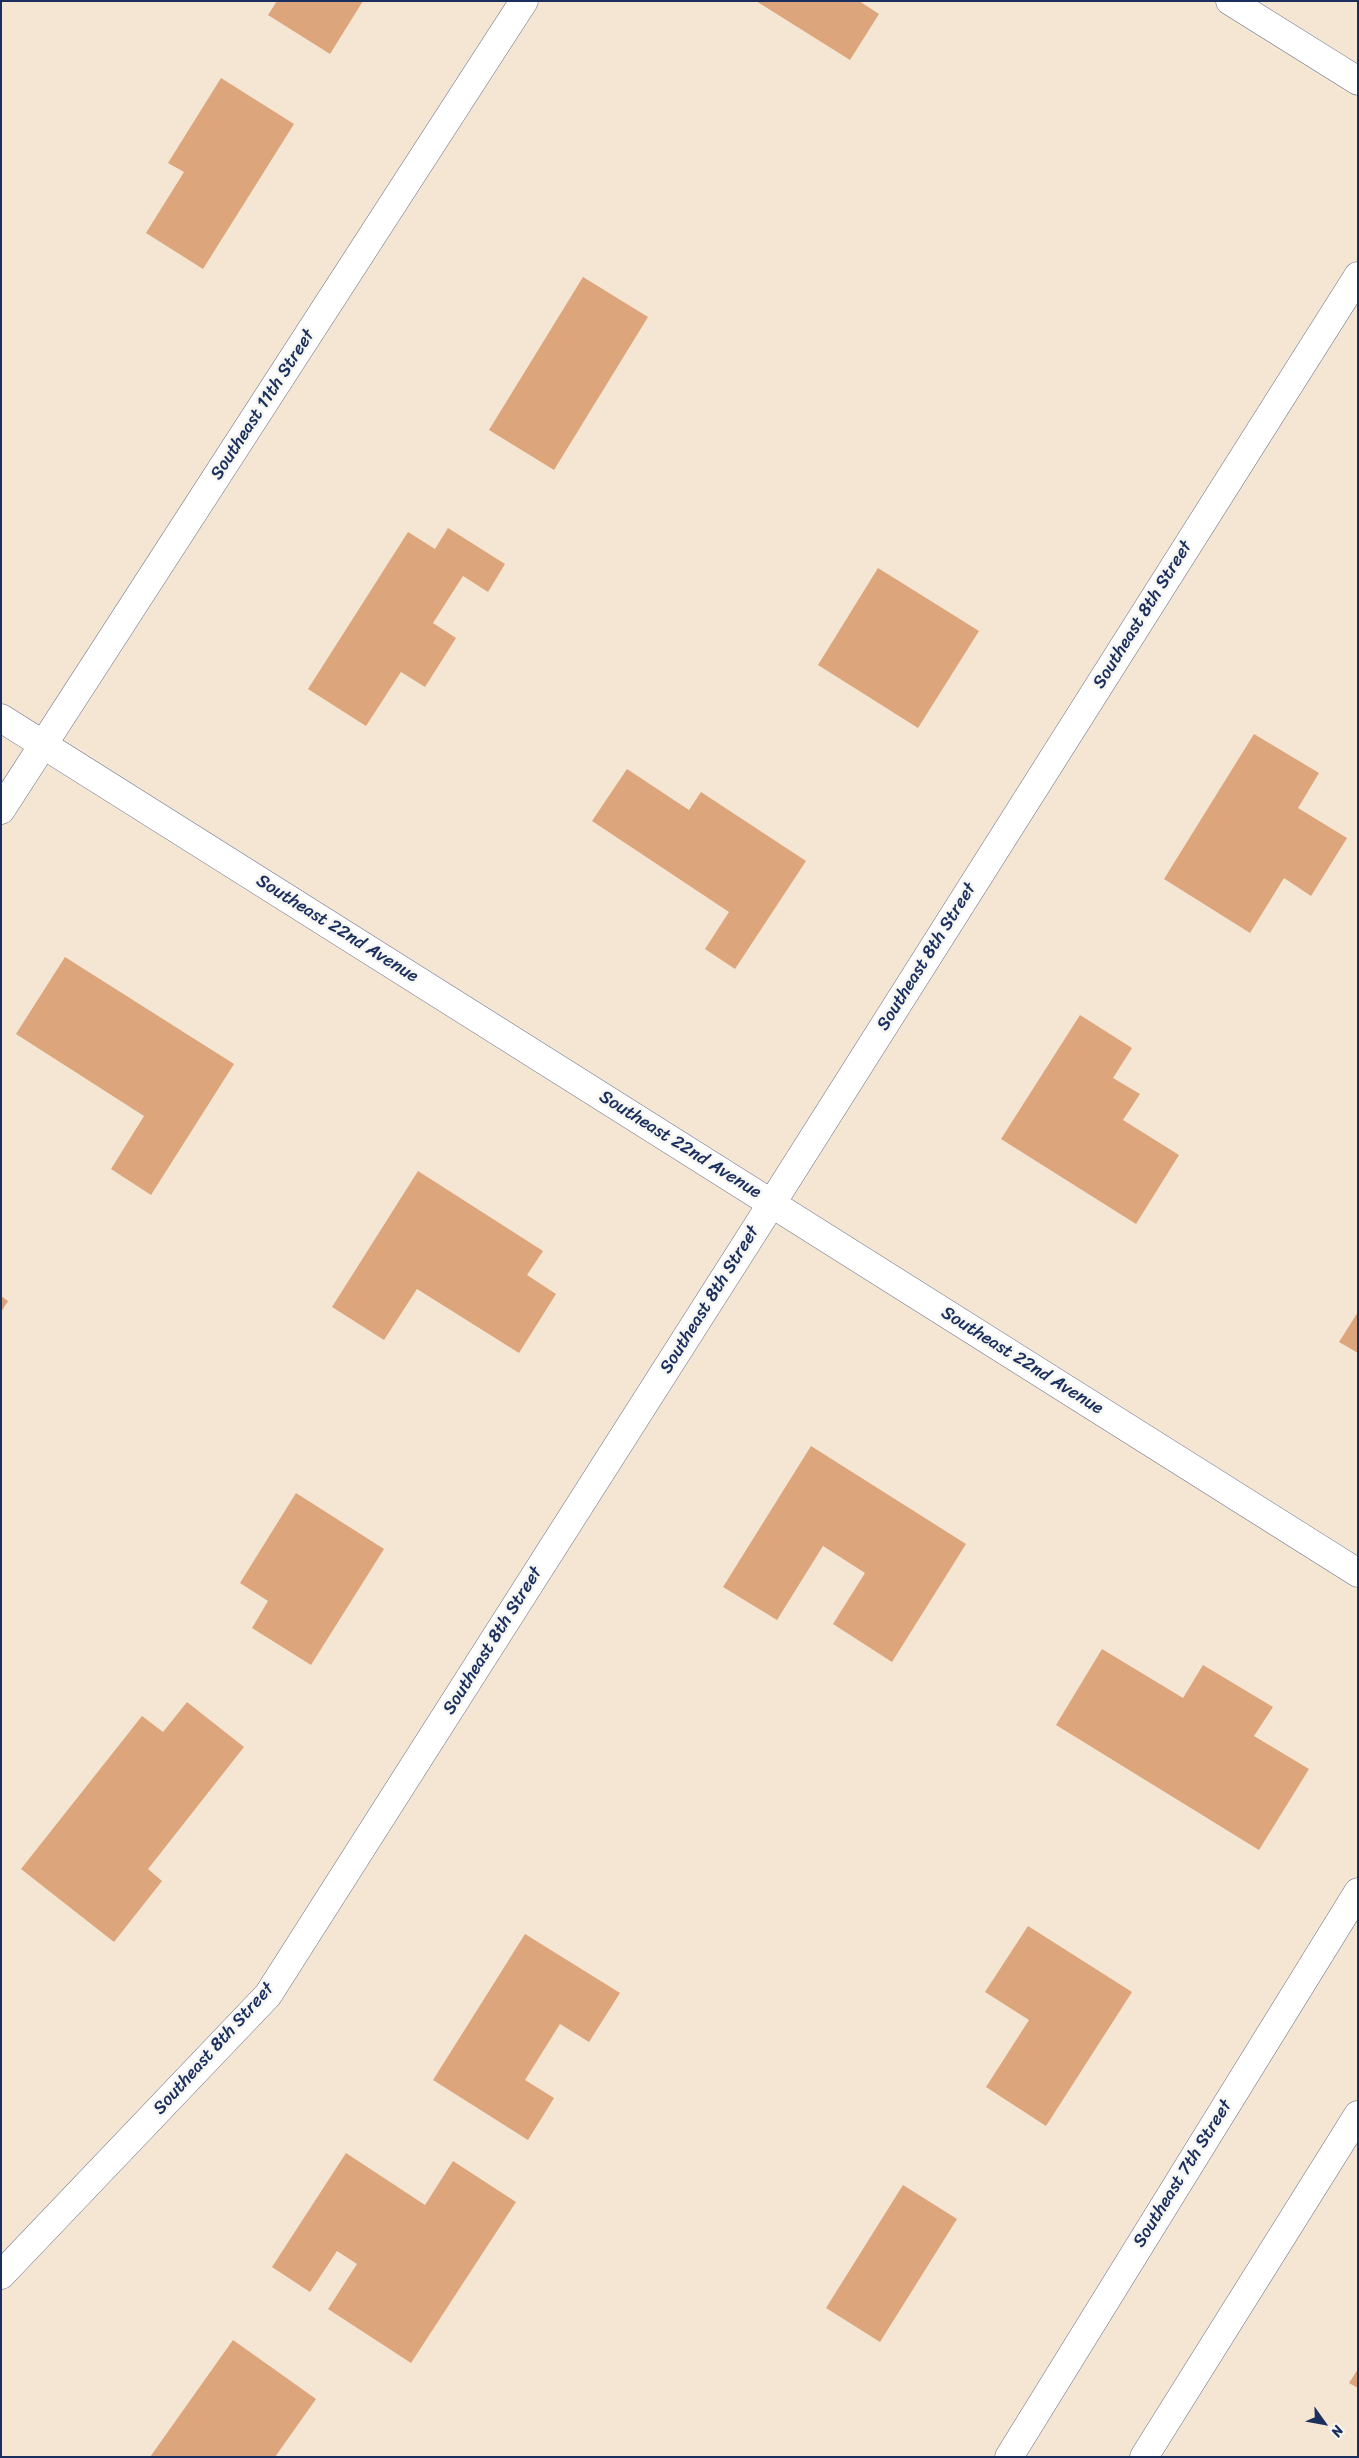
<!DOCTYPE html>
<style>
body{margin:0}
#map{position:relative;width:1359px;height:2458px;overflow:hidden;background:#f5e6d4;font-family:Sriracha,sans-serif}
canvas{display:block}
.frame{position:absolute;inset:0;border:2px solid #1b2f5e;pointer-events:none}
.north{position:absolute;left:1299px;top:2398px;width:50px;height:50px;-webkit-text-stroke:4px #f6f6f2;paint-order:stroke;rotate:122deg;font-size:14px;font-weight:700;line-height:20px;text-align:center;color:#1b2f5e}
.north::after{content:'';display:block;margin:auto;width:18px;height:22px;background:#1b2f5e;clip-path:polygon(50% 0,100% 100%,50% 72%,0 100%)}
</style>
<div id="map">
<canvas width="1359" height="2458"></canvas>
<div class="frame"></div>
<div class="north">N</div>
</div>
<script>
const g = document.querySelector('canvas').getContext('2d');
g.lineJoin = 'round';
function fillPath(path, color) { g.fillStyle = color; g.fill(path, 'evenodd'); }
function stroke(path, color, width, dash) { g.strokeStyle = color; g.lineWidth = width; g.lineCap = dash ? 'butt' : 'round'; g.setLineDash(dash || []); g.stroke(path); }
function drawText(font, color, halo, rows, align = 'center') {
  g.font = font + ' Sriracha,sans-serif'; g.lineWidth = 5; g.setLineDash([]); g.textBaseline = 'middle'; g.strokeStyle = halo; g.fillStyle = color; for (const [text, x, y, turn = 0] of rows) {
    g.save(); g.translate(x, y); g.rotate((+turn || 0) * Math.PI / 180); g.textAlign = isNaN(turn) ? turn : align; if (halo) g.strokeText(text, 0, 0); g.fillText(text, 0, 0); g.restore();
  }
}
fillPath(new Path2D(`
 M 277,1 L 363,1 L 330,54 L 268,15 Z
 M 756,1 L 859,1 L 879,14 L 850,60 Z
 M 221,78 L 294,124 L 203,269 L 146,233 L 184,172 L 168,163 Z
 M 583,277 L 648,317 L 554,470 L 489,430 Z
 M 448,528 L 505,564 L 488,592 L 463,576 L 433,623 L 456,638 L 425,687 L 401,672 L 366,726 L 308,689 L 408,532 L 435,549 Z
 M 878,568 L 979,631 L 918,728 L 818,665 Z
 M 1254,734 L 1319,773 L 1298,808 L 1347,838 L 1311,896 L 1284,878 L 1250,933 L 1164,879 Z
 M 627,769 L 689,810 L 701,792 L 806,861 L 735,969 L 705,949 L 729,912 L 592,821 Z
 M 65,957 L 234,1064 L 151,1195 L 111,1169 L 144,1116 L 16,1034 Z
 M 1080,1015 L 1132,1048 L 1113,1078 L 1140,1094 L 1123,1120 L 1179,1155 L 1136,1224 L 1001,1139 Z
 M 418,1171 L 543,1251 L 527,1275 L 556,1294 L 519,1353 L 417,1289 L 384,1340 L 332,1307 Z
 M 1,1296 L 8,1301 L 1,1312 Z
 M 1358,1312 L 1358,1353 L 1339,1342 Z
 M 811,1446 L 966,1544 L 892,1662 L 833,1624 L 865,1573 L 823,1546 L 777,1620 L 723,1587 Z
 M 296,1493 L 384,1549 L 311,1665 L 252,1628 L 268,1601 L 240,1583 Z
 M 1102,1649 L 1183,1698 L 1203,1665 L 1273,1707 L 1254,1736 L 1309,1769 L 1259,1850 L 1056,1725 Z
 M 187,1702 L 244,1747 L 148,1869 L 162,1881 L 114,1942 L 21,1869 L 142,1716 L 163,1732 Z
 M 1028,1926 L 1132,1992 L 1046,2126 L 986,2087 L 1029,2020 L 985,1992 Z
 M 525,1934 L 620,1993 L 589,2042 L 560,2024 L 525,2080 L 554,2098 L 528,2140 L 433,2080 Z
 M 346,2153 L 425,2205 L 453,2161 L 516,2202 L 411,2363 L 328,2309 L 357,2264 L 337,2251 L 310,2292 L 272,2267 Z
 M 903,2185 L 957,2219 L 880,2342 L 826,2308 Z
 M 233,2340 L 316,2399 L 275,2457 L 150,2457 Z
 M 1358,2369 L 1358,2388 L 1349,2383 Z`), '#dca57b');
const minor = new Path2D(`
 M 1230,1 L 1358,81
 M 1,810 L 524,1
 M 1,2275 L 268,1995 L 772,1203
 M 1009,2457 L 1358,1892
 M 1144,2457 L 1358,2115`);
const tertiary = new Path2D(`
 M 1,718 L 1358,1573
 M 772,1203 L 1358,276`);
stroke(minor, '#676f87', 29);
stroke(tertiary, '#676f87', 29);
stroke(minor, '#fff', 28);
stroke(tertiary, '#fff', 28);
drawText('18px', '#1b2f5e', '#f6f6f2', [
 ["Southeast 11th Street",263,405,-57],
 ["Southeast 8th Street",1143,615,-58],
 ["Southeast 22nd Avenue",337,929,32],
 ["Southeast 8th Street",927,957,-58],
 ["Southeast 22nd Avenue",680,1145,32],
 ["Southeast 8th Street",710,1300,-58],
 ["Southeast 22nd Avenue",1022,1361,32],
 ["Southeast 8th Street",493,1641,-58],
 ["Southeast 8th Street",214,2049,-48],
 ["Southeast 7th Street",1183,2174,-58]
]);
</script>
